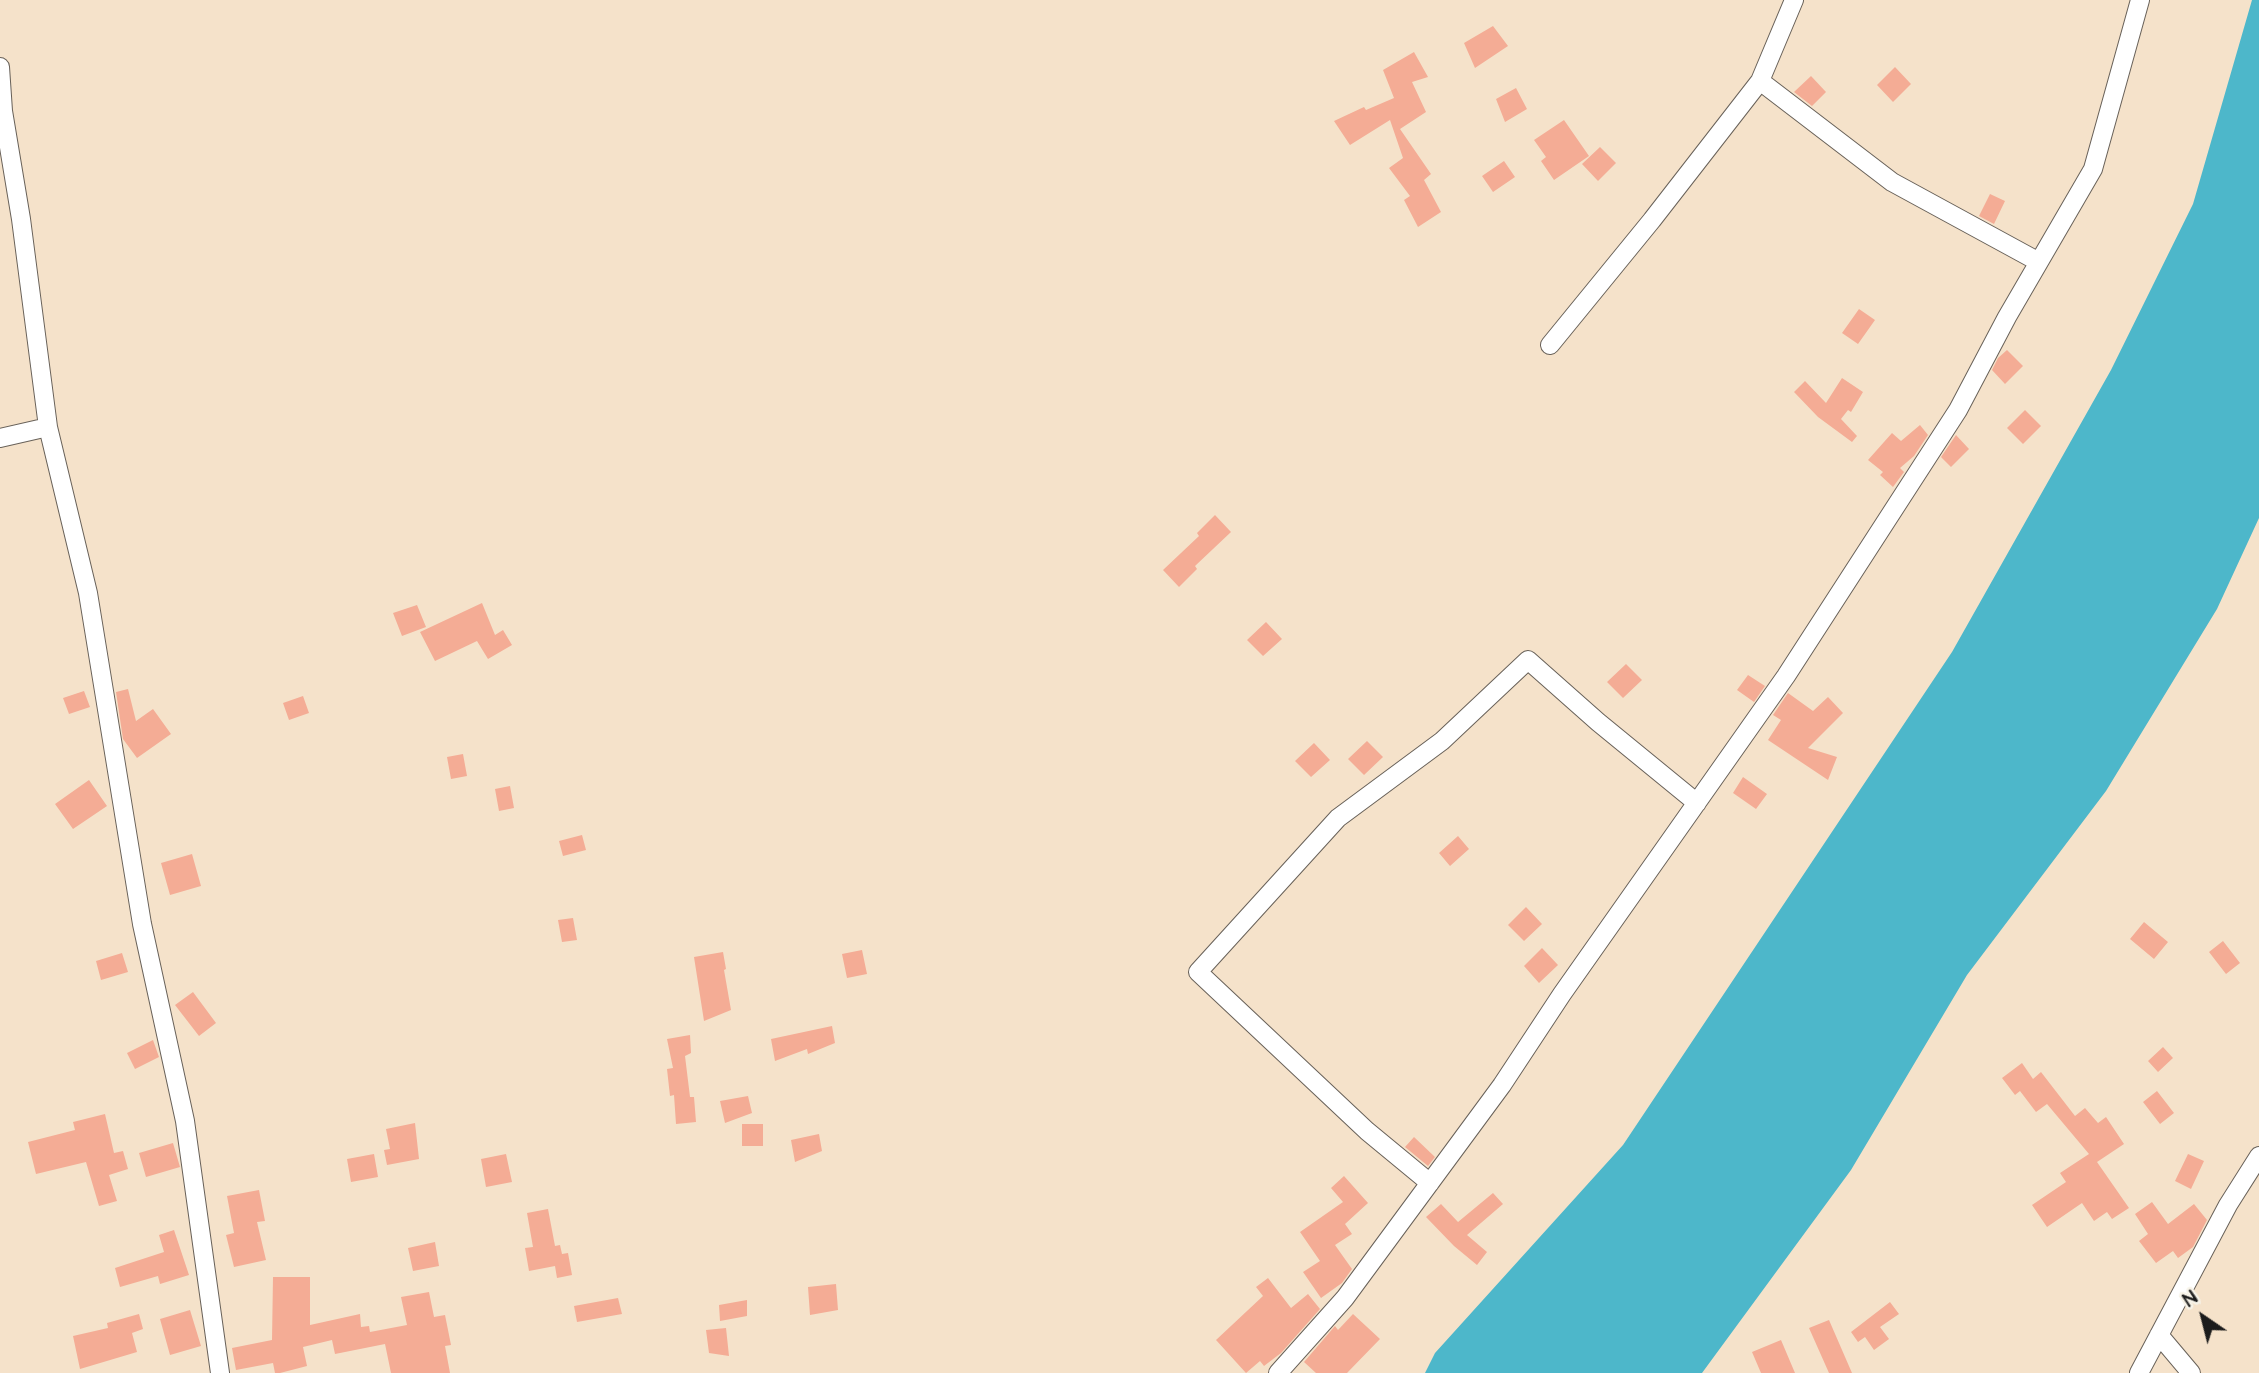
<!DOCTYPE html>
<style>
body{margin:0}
#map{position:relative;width:2259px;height:1373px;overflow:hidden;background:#f5e2ca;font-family:"Architects Daughter",sans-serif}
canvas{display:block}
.north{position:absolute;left:2168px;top:1282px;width:70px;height:70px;-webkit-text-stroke:5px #f7f3e8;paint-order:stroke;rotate:325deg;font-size:19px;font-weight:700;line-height:28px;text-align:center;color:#1c1c1c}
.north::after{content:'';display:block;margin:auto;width:24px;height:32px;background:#1c1c1c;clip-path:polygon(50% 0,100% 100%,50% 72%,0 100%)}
</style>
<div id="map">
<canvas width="2259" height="1373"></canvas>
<div class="north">N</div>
</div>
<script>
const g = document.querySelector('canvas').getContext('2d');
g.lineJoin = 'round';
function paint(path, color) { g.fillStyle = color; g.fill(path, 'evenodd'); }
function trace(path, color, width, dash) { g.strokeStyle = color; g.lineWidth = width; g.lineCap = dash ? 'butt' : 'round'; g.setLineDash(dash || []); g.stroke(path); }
const water = new Path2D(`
 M2252 0H2259V518L2217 609 2106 791 1967 975 1851 1170 1702 1373H1425L1435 1353 1623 1145 1952 652 2111 370 2193 204Z`);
const building = new Path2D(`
 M1493 26 1508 46 1475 68 1464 43Z
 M1414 52 1428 77 1412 82 1426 112 1400 129 1431 174 1424 180 1441 212 1418 227 1404 200 1410 196 1389 168 1403 158 1390 120 1350 145 1334 121 1364 107 1366 110 1394 98 1383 70Z
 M1895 67 1911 84 1893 102 1877 85Z
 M1811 76 1826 92 1812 106 1794 92Z
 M1516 88 1527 109 1505 122 1496 99Z
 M1564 120 1589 156 1554 180 1541 161 1546 157 1534 140Z
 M1600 147 1616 163 1598 181 1582 164Z
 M1504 161 1515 177 1493 192 1482 176Z
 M1990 194 2005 201 1994 224 1979 216Z
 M1859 309 1875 320 1858 344 1842 333Z
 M2007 350 2023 366 2005 384 1992 370 1998 358Z
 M1842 378 1863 392 1851 412 1848 410 1841 419 1857 436 1852 442 1818 417 1794 392 1805 381 1826 403Z
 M2025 410 2041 426 2023 444 2007 428Z
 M1920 425 1928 435 1914 456 1900 468 1904 472 1893 487 1880 475 1883 472 1868 460 1892 433 1901 441Z
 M1956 435 1969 449 1951 467 1941 457Z
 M1215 515 1231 532 1195 566 1197 569 1179 587 1163 570 1199 536 1197 533Z
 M482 603 495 635 503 630 512 645 488 659 477 641 435 661 420 632Z
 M417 605 426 627 402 636 393 613Z
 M1266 622 1282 639 1263 656 1247 640Z
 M1626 664 1642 680 1623 698 1607 682Z
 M1748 675 1765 686 1754 702 1737 690Z
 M128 689 136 721 153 709 171 734 137 758 123 739 116 692Z
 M84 691 90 707 69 714 63 698Z
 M1788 693 1813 711 1828 697 1843 713 1808 748 1837 757 1828 780 1768 740 1781 720 1773 715Z
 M303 696 309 713 289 720 283 703Z
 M1367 741 1383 757 1364 775 1348 759Z
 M1314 743 1330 760 1311 777 1295 761Z
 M463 754 467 776 451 779 447 757Z
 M1743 777 1767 794 1756 809 1733 793Z
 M89 780 107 806 73 829 55 804Z
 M510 786 514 808 499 811 495 789Z
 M582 835 586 850 563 856 559 841Z
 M1458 836 1469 849 1450 866 1439 853Z
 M192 854 201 886 170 895 161 863Z
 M1526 907 1542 924 1524 941 1508 925Z
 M573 918 577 940 562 942 558 920Z
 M2144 922 2168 942 2154 959 2130 939Z
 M2223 941 2240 963 2226 974 2209 952Z
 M1542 948 1558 965 1539 983 1524 966Z
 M862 950 867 974 847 978 842 954Z
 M723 952 726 969 724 970 731 1010 704 1021 694 957Z
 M122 953 128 972 101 980 96 961Z
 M193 992 216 1023 199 1036 175 1005Z
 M832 1026 835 1043 808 1054 807 1049 775 1061 771 1039Z
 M690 1035 691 1053 685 1056 690 1097H694L696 1122 676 1124 674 1095 670 1096 667 1069 673 1068 667 1039Z
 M153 1040 159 1057 135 1069 127 1053Z
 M2163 1047 2173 1058 2158 1072 2148 1061Z
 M2022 1063 2033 1079 2041 1072 2075 1116 2085 1108 2098 1123 2106 1117 2124 1144 2097 1162 2129 1208 2112 1219 2107 1212 2094 1221 2082 1203 2047 1227 2032 1205 2066 1182 2060 1173 2089 1154 2047 1104 2036 1112 2020 1091 2015 1095 2002 1078Z
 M2157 1091 2174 1113 2160 1124 2143 1102Z
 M748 1096 752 1113 725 1123 720 1101Z
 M105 1114 114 1153 123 1151 128 1169 109 1175 117 1201 99 1206 86 1162 36 1174 28 1142 75 1130 73 1122Z
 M415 1123 419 1159 387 1165 384 1150 390 1149 386 1129Z
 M742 1124H763V1146H742Z
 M819 1134 822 1151 795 1162 791 1140Z
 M1414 1137 1435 1157 1428 1166 1405 1147Z
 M173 1143 180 1167 146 1177 139 1153Z
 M374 1154 378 1177 351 1182 347 1159Z
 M506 1154 512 1182 486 1187 481 1159Z
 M2188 1154 2204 1161 2191 1189 2175 1181Z
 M1344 1176 1368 1203 1345 1224 1352 1234 1335 1245 1352 1269 1342 1283 1321 1298 1303 1272 1320 1261 1300 1232 1343 1202 1331 1188Z
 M259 1190 265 1221 257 1222 266 1260 234 1267 226 1235 234 1233 227 1196Z
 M1493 1193 1503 1204 1467 1235 1487 1252 1477 1265 1454 1246 1426 1217 1441 1204 1458 1222Z
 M2152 1202 2168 1224 2194 1204 2207 1220 2193 1247 2178 1258 2173 1251 2156 1263 2139 1241 2148 1234 2135 1214Z
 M548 1209 555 1246 560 1245 562 1254 568 1253 572 1275 557 1278 555 1266 529 1271 525 1248 533 1247 527 1213Z
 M174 1230 189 1275 160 1284 158 1276 120 1287 115 1268 164 1252 159 1235Z
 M435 1242 439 1266 413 1271 408 1248Z
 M273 1277H310V1325L360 1314 361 1327 369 1326 370 1332 407 1325 401 1297 429 1292 434 1317 445 1315 451 1345 445 1346 450 1373H391L385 1344 335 1354 332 1340 303 1347 307 1366 280 1373H275L273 1363 236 1370 232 1348 272 1340Z
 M1268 1278 1291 1308 1308 1294 1320 1309 1281 1353 1264 1366 1260 1361 1246 1373 1216 1340 1263 1296 1256 1287Z
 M836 1284 838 1310 810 1315 808 1287Z
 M618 1298 622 1314 577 1322 574 1306Z
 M747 1300V1316L720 1321 719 1305Z
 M1890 1302 1899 1314 1880 1327 1889 1339 1874 1350 1865 1337 1858 1342 1851 1332Z
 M190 1310 201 1346 170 1355 160 1319Z
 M139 1314 143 1329 132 1333 137 1352 80 1369 73 1336 108 1328 107 1323Z
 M1353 1314 1380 1339 1347 1373H1316L1304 1362 1335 1326 1338 1330Z
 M1829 1320 1852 1373H1829L1809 1328Z
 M726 1328 729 1356 709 1353 706 1330Z
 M1781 1340 1795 1373H1761L1752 1352Z`);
const street = new Path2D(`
 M0 67 3 111 21 219 48 427
 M1760 81 1892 182 2039 262
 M1550 345 1652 220 1760 81 1794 0
 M0 438 48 427 88 593 142 924 185 1121 220 1373
 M1430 1183 1367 1131 1198 972 1338 818 1442 741 1528 660 1598 722 1697 803
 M2159 1335 2191 1373
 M1278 1373 1345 1298 1502 1085 1562 994 1786 676 1958 410 2007 317 2093 169 2140 0
 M2139 1373 2228 1205 2259 1156`);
paint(water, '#4db7ca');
paint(building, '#f4ac95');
trace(street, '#686159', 20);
trace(street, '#fff', 18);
</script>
